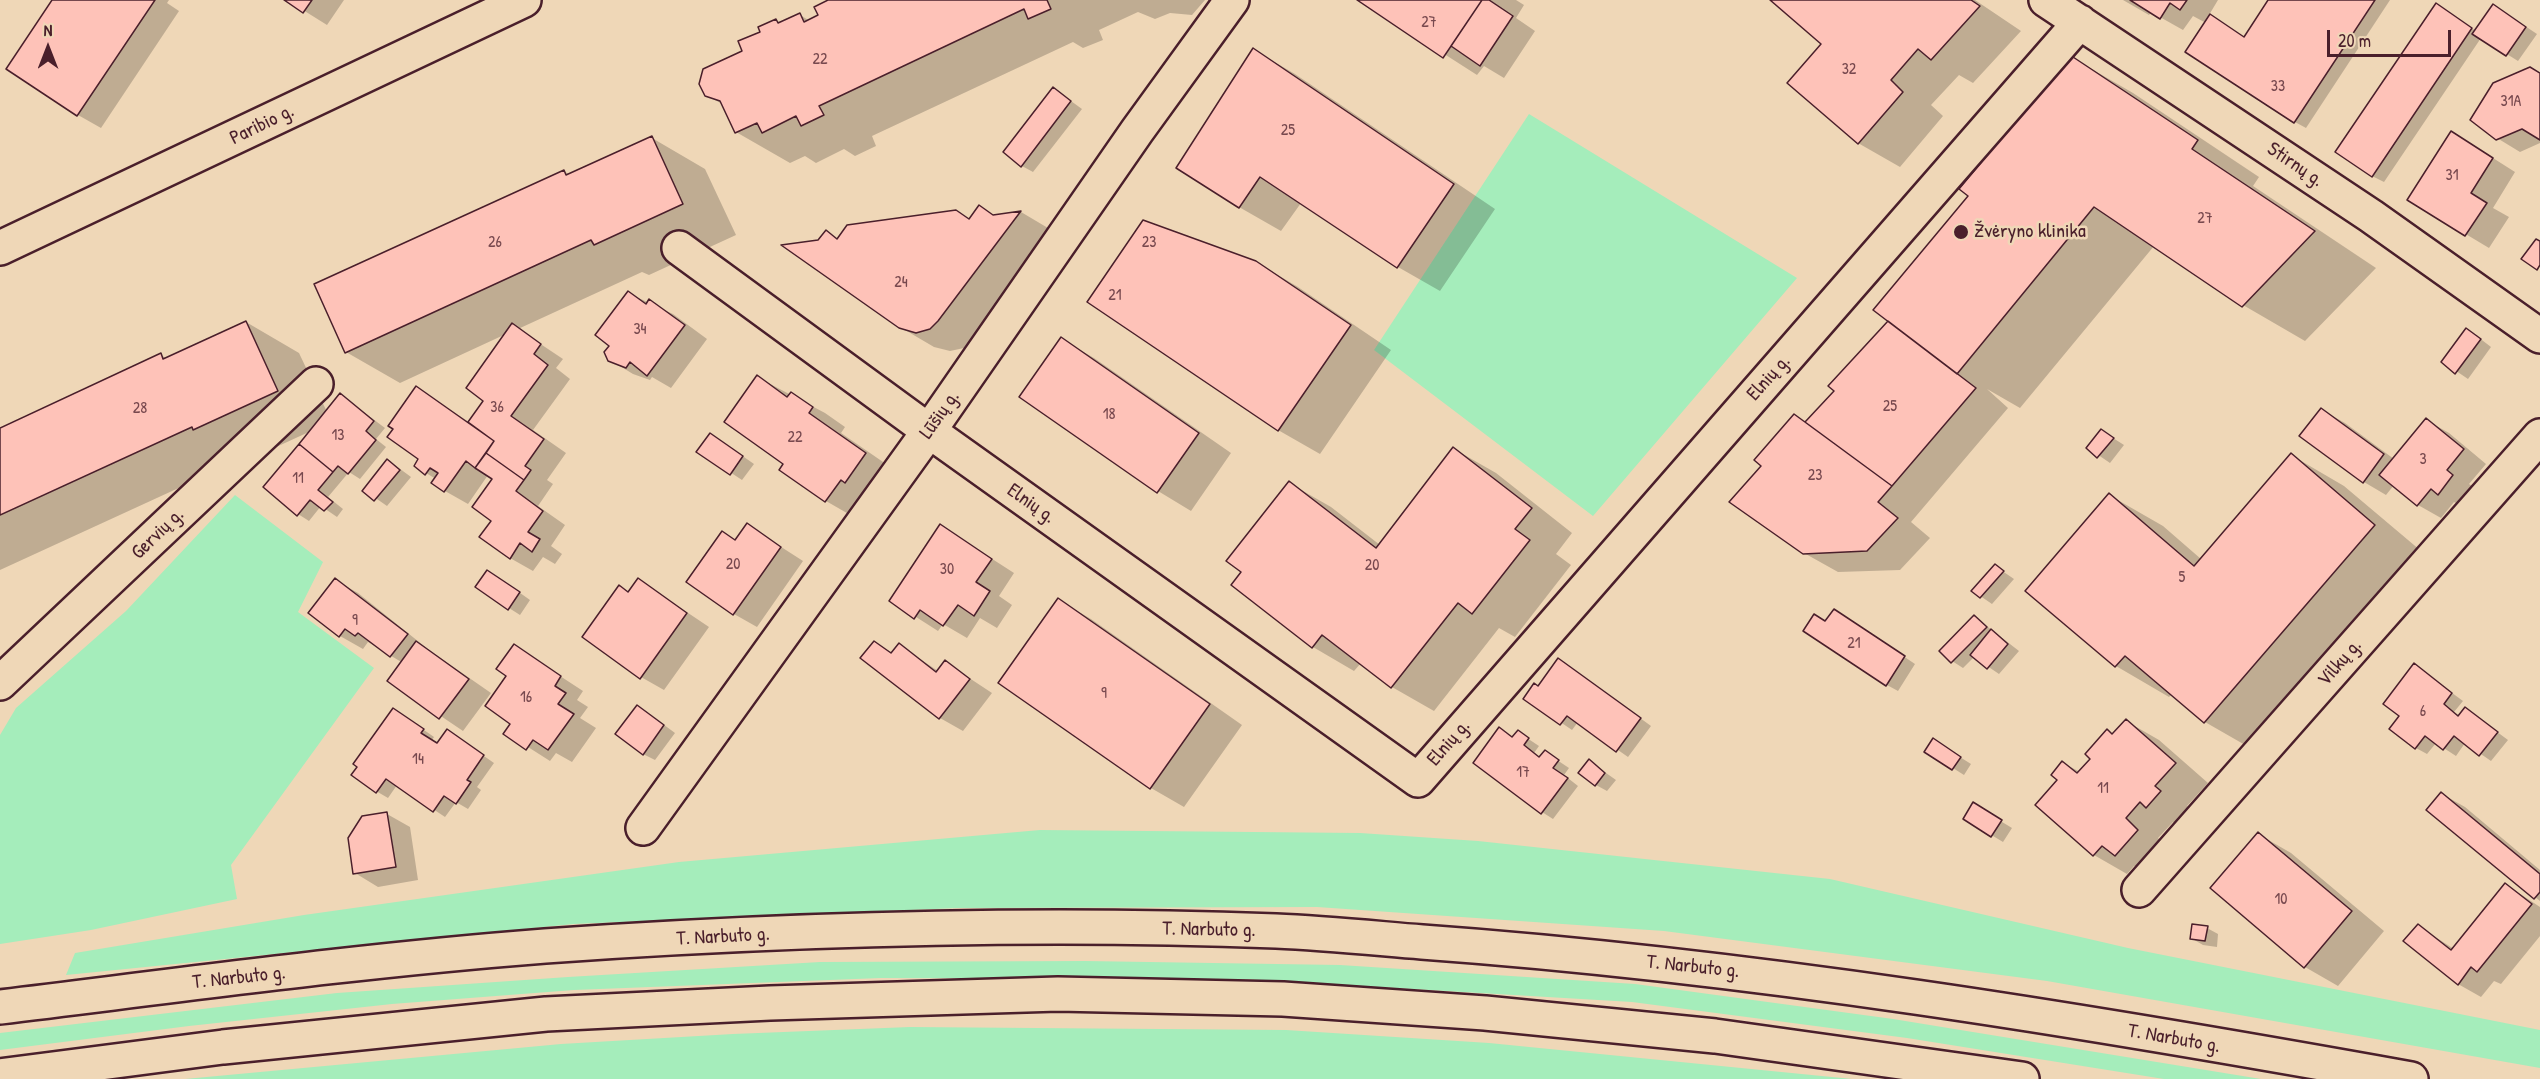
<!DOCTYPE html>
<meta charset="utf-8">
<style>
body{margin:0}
#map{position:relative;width:2540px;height:1079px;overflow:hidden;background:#efd7b7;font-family:"Patrick Hand",sans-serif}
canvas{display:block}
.north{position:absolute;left:18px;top:18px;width:60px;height:60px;-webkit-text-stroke:4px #efd7b7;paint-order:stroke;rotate:0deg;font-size:16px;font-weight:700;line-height:24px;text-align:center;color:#4a1f2b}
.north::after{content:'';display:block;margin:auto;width:21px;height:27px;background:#4a1f2b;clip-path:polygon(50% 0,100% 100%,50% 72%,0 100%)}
.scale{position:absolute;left:2327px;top:30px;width:124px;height:27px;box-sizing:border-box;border:3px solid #4a1f2b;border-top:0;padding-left:8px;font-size:18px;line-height:21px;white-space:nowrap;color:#4a1f2b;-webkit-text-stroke:4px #efd7b7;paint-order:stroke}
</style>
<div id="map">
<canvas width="2540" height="1079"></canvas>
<div class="north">N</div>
<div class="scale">20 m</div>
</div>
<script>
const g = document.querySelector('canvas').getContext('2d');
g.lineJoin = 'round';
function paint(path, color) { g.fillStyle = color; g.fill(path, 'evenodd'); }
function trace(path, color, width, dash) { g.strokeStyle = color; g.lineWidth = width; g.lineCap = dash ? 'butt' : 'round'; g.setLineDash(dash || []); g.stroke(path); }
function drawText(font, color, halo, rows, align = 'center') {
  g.font = font + ' "Patrick Hand",sans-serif'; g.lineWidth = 5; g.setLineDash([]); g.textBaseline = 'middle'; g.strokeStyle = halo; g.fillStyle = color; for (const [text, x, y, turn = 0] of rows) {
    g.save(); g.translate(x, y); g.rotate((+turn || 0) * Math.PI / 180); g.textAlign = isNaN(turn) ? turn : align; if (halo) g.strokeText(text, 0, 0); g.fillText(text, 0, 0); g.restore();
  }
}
const green = new Path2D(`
 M1529 114 1797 278 1593 516 1374 350Z
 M235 495 323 562 298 612 374 668 231 865 237 899 91 930 0 944V735L16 708 126 611Z
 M1040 830 1360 833 1478 841 1830 879 2128 948 2540 1030V1068L2047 981 1664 931 1317 907 958 908 574 924 66 975 75 953 304 915 679 862Z
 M1085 961 1340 965 1635 984 1893 1019 2261 1079H2164L1907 1038 1632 1002 1243 979 881 978 574 990 392 1004 189 1026 0 1050V1033L337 993 568 977 820 962Z
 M910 1027 1286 1030 1489 1043 1852 1079H185L561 1044 733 1034Z`);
const shadow = new Path2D(`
 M53 0H169L167 3 179 11 101 128 78 115Z
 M287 0H344L327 25Z
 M831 0H1205L1192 15 1170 13 1155 19 1138 12 1099 30 1103 40 1083 48 1073 42 872 136 876 146 855 156 844 149 816 163 805 156 790 163 736 132 724 105 706 95 776 20 781 23 800 15 810 21 820 16Z
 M1360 0H1516L1524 5 1516 18 1535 31 1504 78 1484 66 1477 75Z
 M1772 0H1975L2021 31 1973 83 1959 75 1931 105 1943 116 1900 167 1858 143 1823 44Z
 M2123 0H2218L2209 15 2245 38 2270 0H2390L2306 128 2295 122 2206 23 2193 16 2183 30 2151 12 2149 15Z
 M2447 12 2476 31 2504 12 2537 34 2518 61 2481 38 2384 182 2372 176Z
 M1254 50 1295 74 1495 209 1440 291 1398 267 1301 203 1281 231 1239 207Z
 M2071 57 2133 93 2259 177 2253 186 2376 268 2305 341 2243 305 2154 246 2020 408 1987 389 2008 408 1911 522 1930 538 1900 570 1838 572 1804 553 1763 465 1794 416 1807 423 1836 391 1888 323 1970 196Z
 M2540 74V143L2520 152 2497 138Z
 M1064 96 1082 109 1033 172 1022 166Z
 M652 138 705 169 736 235 649 275 642 272 518 329 563 359 556 368 570 379 533 430 566 453 547 480 553 484 538 506 565 525 551 546 562 554 555 564 543 557 533 571 510 558 493 520 494 479 488 475 468 504 445 491 436 479 426 473 420 459 416 388 469 422 485 400 506 334 400 383 346 352 564 171 570 175Z
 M2474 146 2515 172 2493 208 2509 217 2489 248 2409 200Z
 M979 207 995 216 1021 212 1053 231 971 340 964 348 950 351 934 347 900 327 819 241 826 232 838 239 970 220Z
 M1256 262 1298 287 1391 350 1320 454 1278 430Z
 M628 293 673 314 707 339 671 388 652 377 650 380 633 374 610 360 611 345Z
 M246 322 299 353 327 412 341 395 385 428 376 439 386 447 360 479 349 472 328 497 343 509 337 517 321 506 309 521 298 514 311 431 248 460 244 458 0 570V429L161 355 167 359Z
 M2478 337 2491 347 2468 379 2443 362Z
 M1061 339 1094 358 1231 453 1191 511 1158 491Z
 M757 377 825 413 845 427 841 433 899 473 859 520 826 501 781 469 785 464Z
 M2322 410 2345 423 2394 459 2426 420 2449 433 2486 464 2469 484 2476 489 2462 507 2454 502 2441 518 2418 505 2394 485 2386 495 2364 482Z
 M2102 431 2124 445 2110 463 2088 448Z
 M721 441 754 464 742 480 698 451Z
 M1454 449 1496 473 1572 533 1556 554 1571 565 1515 637 1499 628 1434 711 1392 687 1361 663 1354 671 1313 647 1243 572 1289 483 1331 507 1380 545Z
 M2291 455 2344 486 2427 556 2259 753 2205 722 2172 694 2169 697 2116 666 2109 495 2163 526 2201 559Z
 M388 460 411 477 387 506 364 490Z
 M747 525 803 561 757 627 734 614 736 541Z
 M941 526 1014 573 999 596 1012 605 997 628 980 618 967 638 943 624 938 631 891 601Z
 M1995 566 2014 579 1992 604 1973 591Z
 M499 578 530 600 520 615 509 608Z
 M335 580 358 593 429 650 491 693 463 731 389 681 403 663 368 642 363 649 340 636Z
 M639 580 709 627 664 690 641 677Z
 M1058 600 1091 619 1242 725 1184 807 1151 788 1000 682Z
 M1845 617 1915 664 1898 691 1887 685 1826 623Z
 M1975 617 2019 651 1999 674 1974 657 1963 668 1952 661Z
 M874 643 893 653 899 645 938 671 945 662 992 693 963 731 940 718Z
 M514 646 583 691 577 700 588 707 580 718 596 728 572 762 556 753 550 761 506 733 512 723 508 676Z
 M2414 665 2463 701 2454 712 2460 716 2466 709 2508 740 2491 761 2465 743 2456 756 2436 743 2427 754 2416 748 2402 716Z
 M1570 667 1651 726 1628 757 1578 722 1572 730 1525 698Z
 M648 713 675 733 655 760 643 754Z
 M404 716 434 737 432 740 438 744 458 738 494 763 477 787 481 790 468 809 456 802 445 817 397 785 388 798 376 791Z
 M2126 721 2159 740 2208 783 2187 806 2193 811 2180 826 2173 822 2158 838 2170 850 2149 874 2134 866 2127 874 2094 855 2059 779 2063 763 2080 772 2092 759 2107 731 2114 734Z
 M1499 729 1514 738 1518 732 1539 746 1534 753 1540 757 1545 752 1569 768 1564 775 1578 786 1553 819 1542 812Z
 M1944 747 1971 764 1964 775 1926 751Z
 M1589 761 1616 780 1607 791 1596 785Z
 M2442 794 2465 807 2540 870V901L2429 810Z
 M1974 805 2012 828 2003 842 1965 819Z
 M387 814 410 827 418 880 378 887 355 873Z
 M2258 834 2291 853 2384 931 2338 986 2305 967Z
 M2505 884 2540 907V936L2501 984 2494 981 2481 997 2458 984 2418 926 2454 949Z
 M2207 928 2218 934 2217 947 2203 945 2191 938Z`);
const building = new Path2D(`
 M52 0H155L77 116 6 69Z
 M284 0H312L303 13Z
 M828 0H1047L1051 9 1028 19 1024 9 819 106 824 115 801 126 796 116 762 133 757 123 735 133 720 101 705 96 699 84 703 69 742 51 738 41 760 32 758 27 776 19 778 23 800 13 804 22 818 15 814 7Z
 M1357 0H1482L1443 58Z
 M1482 0H1489L1513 16 1480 66 1451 46Z
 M1770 0H1971L1980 6 1931 60 1918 49 1891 80 1903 92 1858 144 1787 83 1821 44Z
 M2130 0H2187L2180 10 2170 3 2160 19Z
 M2268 0H2375L2294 123 2185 52 2210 14 2244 37Z
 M2436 3 2472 28 2372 177 2335 152Z
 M2493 4 2526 27 2506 56 2472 34Z
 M1253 48 1454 184 1397 268 1260 177 1239 208 1176 168Z
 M2070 55 2198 140 2192 149 2315 231 2242 307 2094 207 1957 374 1873 310 1968 196 1959 189Z
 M2530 67 2540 73V140L2522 129 2496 140 2470 120 2493 83Z
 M1053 87 1071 101 1021 167 1003 152Z
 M2451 131 2493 158 2471 193 2487 203 2465 236 2407 200Z
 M652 136 683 204 594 245 591 240 345 353 314 284 564 170 566 175Z
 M979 205 993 215 1021 211 938 321 930 329 916 333 899 328 781 245 818 240 826 230 837 239 847 225 956 210 969 219Z
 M1143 220 1256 261 1351 325 1278 431 1087 302Z
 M2536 239 2540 241V265L2537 270 2521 259Z
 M628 291 646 304 649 299 685 325 647 376 630 362 626 368 608 361 604 352 609 346 595 335Z
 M246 321 278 391 193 430 192 427 0 515V428L161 353 163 359Z
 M1888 321 1976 388 1892 486 1805 422 1834 391 1828 386Z
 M512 323 541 344 534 354 548 365 511 416 544 439 525 466 531 470 524 480 486 453 494 441 468 422 483 401 466 388Z
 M2466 328 2481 339 2455 374 2441 362Z
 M1061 337 1199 433 1157 493 1019 397Z
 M757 375 787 397 791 392 813 407 809 413 866 453 845 483 841 480 825 502 779 470 783 464 724 422Z
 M416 386 494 441 475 468 466 461 444 492 431 483 438 473 430 468 425 475 414 466 418 459 387 437 393 429 388 426Z
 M340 393 374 421 366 431 376 440 348 474 338 466 333 472 299 444Z
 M2321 408 2384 454 2363 483 2299 436Z
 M1794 414 1892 486 1878 502 1898 518 1867 551 1803 554 1729 502 1761 466 1754 460Z
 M2426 418 2464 449 2447 470 2453 475 2438 495 2431 489 2417 506 2379 475Z
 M2101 429 2114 438 2097 458 2086 448Z
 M710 433 743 456 730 475 696 452Z
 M299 444 333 472 318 490 333 502 324 511 310 500 297 516 263 487Z
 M1453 447 1532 508 1515 529 1530 540 1472 614 1458 603 1391 688 1322 635 1312 648 1231 585 1241 572 1226 561 1289 481 1376 548Z
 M486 453 524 480 516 491 543 511 528 532 540 539 532 552 520 543 510 559 479 537 491 521 472 507 492 479 475 468Z
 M2291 453 2375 525 2204 723 2125 656 2115 667 2025 591 2109 493 2194 566Z
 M387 459 400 470 374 501 362 491Z
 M747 523 781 547 733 615 686 582 722 531 735 540Z
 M940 524 992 559 976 582 990 591 974 616 958 605 943 626 920 610 914 619 889 601Z
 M1995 564 2004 571 1980 598 1971 591Z
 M487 570 520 592 508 610 475 587Z
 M335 578 408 634 390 657 358 633 355 636 345 629 339 637 308 613Z
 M638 578 687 613 640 679 582 637 619 585 628 592Z
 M1058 598 1210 704 1150 789 998 683Z
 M1834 609 1905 656 1886 686 1803 631 1814 614 1825 621Z
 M1974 615 1987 627 1951 663 1939 651Z
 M1991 629 2008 644 1987 669 1970 655Z
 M416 641 469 679 439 719 387 681Z
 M874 641 891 653 899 643 936 672 945 660 970 679 939 719 860 658Z
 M514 644 561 676 555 686 566 693 558 704 574 714 548 750 533 740 526 750 503 734 510 724 485 706 506 676 496 669Z
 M1558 658 1641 718 1616 752 1567 716 1560 725 1523 699 1534 683 1538 686Z
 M2414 663 2452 693 2444 704 2458 716 2465 707 2498 732 2479 756 2454 736 2443 750 2425 736 2415 749 2389 729 2399 716 2383 704Z
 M637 705 664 725 643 755 615 734Z
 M393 708 424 729 421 733 437 743 447 729 484 755 467 780 471 782 456 804 444 796 433 812 386 779 376 793 351 775 357 767 353 764Z
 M2126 719 2176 763 2155 786 2161 791 2146 808 2140 802 2126 818 2138 830 2115 856 2102 846 2093 856 2035 805 2057 780 2051 775 2062 761 2077 773 2090 759 2085 754 2107 729 2112 734Z
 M1499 727 1512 737 1518 730 1529 738 1524 745 1539 757 1545 750 1559 760 1553 768 1568 778 1541 814 1473 763Z
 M1933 738 1961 757 1952 770 1924 752Z
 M1589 759 1605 773 1595 786 1578 773Z
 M2441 792 2540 874V892L2534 899 2426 810Z
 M1973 802 2002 820 1991 837 1963 819Z
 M387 812 396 867 353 874 348 838 362 816Z
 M2258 832 2352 911 2304 968 2210 888Z
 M2505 883 2532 904 2477 972 2471 967 2458 985 2403 941 2418 924 2451 950Z
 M2192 924 2208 926 2205 941 2190 939Z`);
const minor = new Path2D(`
 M2046 0 2371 216 2540 336
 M0 248 524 0
 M679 248 929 431 1418 780 2080 22
 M0 683 316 384
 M643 828 929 431 1137 131 1232 0
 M2139 890 2540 436`);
const major = new Path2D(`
 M0 1007C181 985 363 960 545 946 788 929 1033 922 1276 931 1324 933 1373 938 1422 942 1754 966 2083 1020 2411 1079
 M0 1076 223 1047 546 1014 770 1003 1058 994 1283 999 1485 1013 1715 1036 2022 1079`);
const markers = [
 [1961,232,8,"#4a1f2b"]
];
const numberNames = [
 ["27",1429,23],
 ["22",820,60],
 ["32",1849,70],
 ["33",2278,87],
 ["31A",2511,102],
 ["25",1288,131],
 ["31",2452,176],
 ["27",2205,219],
 ["26",495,243],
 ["23",1149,243],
 ["24",901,283],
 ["21",1115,296],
 ["34",640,330],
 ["25",1890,407],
 ["36",497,408],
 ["28",140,409],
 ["18",1109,415],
 ["13",338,436],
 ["22",795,438],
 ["3",2423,460],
 ["23",1815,476],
 ["11",298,479],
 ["20",733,565],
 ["20",1372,566],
 ["30",947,570],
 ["5",2182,578],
 ["9",355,621],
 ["21",1854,644],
 ["9",1104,694],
 ["16",526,698],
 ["6",2423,712],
 ["14",418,760],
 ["17",1523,773],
 ["11",2103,789],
 ["10",2281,900]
];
const streetNames = [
 ["Paribio g.",262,125,-26],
 ["Stirnų g.",2295,165,34],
 ["Elnių g.",1769,378,-48],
 ["Lūšių g.",940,415,-55],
 ["Elnių g.",1031,504,35],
 ["Gervių g.",158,534,-44],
 ["Vilkų g.",2340,663,-49],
 ["Elnių g.",1449,743,-49],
 ["T. Narbuto g.",1209,930,1],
 ["T. Narbuto g.",723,937,-3],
 ["T. Narbuto g.",1693,967,6],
 ["T. Narbuto g.",239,978,-6],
 ["T. Narbuto g.",2174,1039,10]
];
const poiNames = [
 ["Žvėryno klinika",1974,232]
];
paint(green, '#a5edbb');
paint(shadow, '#0003');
paint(building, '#fec2b8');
trace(building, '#4a1f2b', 1.5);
trace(minor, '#4a1f2b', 38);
trace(major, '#4a1f2b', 38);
trace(minor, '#efd7b7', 33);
trace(major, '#efd7b7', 33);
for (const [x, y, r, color] of markers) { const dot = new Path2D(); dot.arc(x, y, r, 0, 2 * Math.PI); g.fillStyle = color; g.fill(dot); trace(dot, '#efd7b7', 2); }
drawText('16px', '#77484e', null, numberNames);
drawText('20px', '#4a1f2b', '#efd7b7', streetNames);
drawText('20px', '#4a1f2b', '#efd7b7', poiNames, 'left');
</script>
